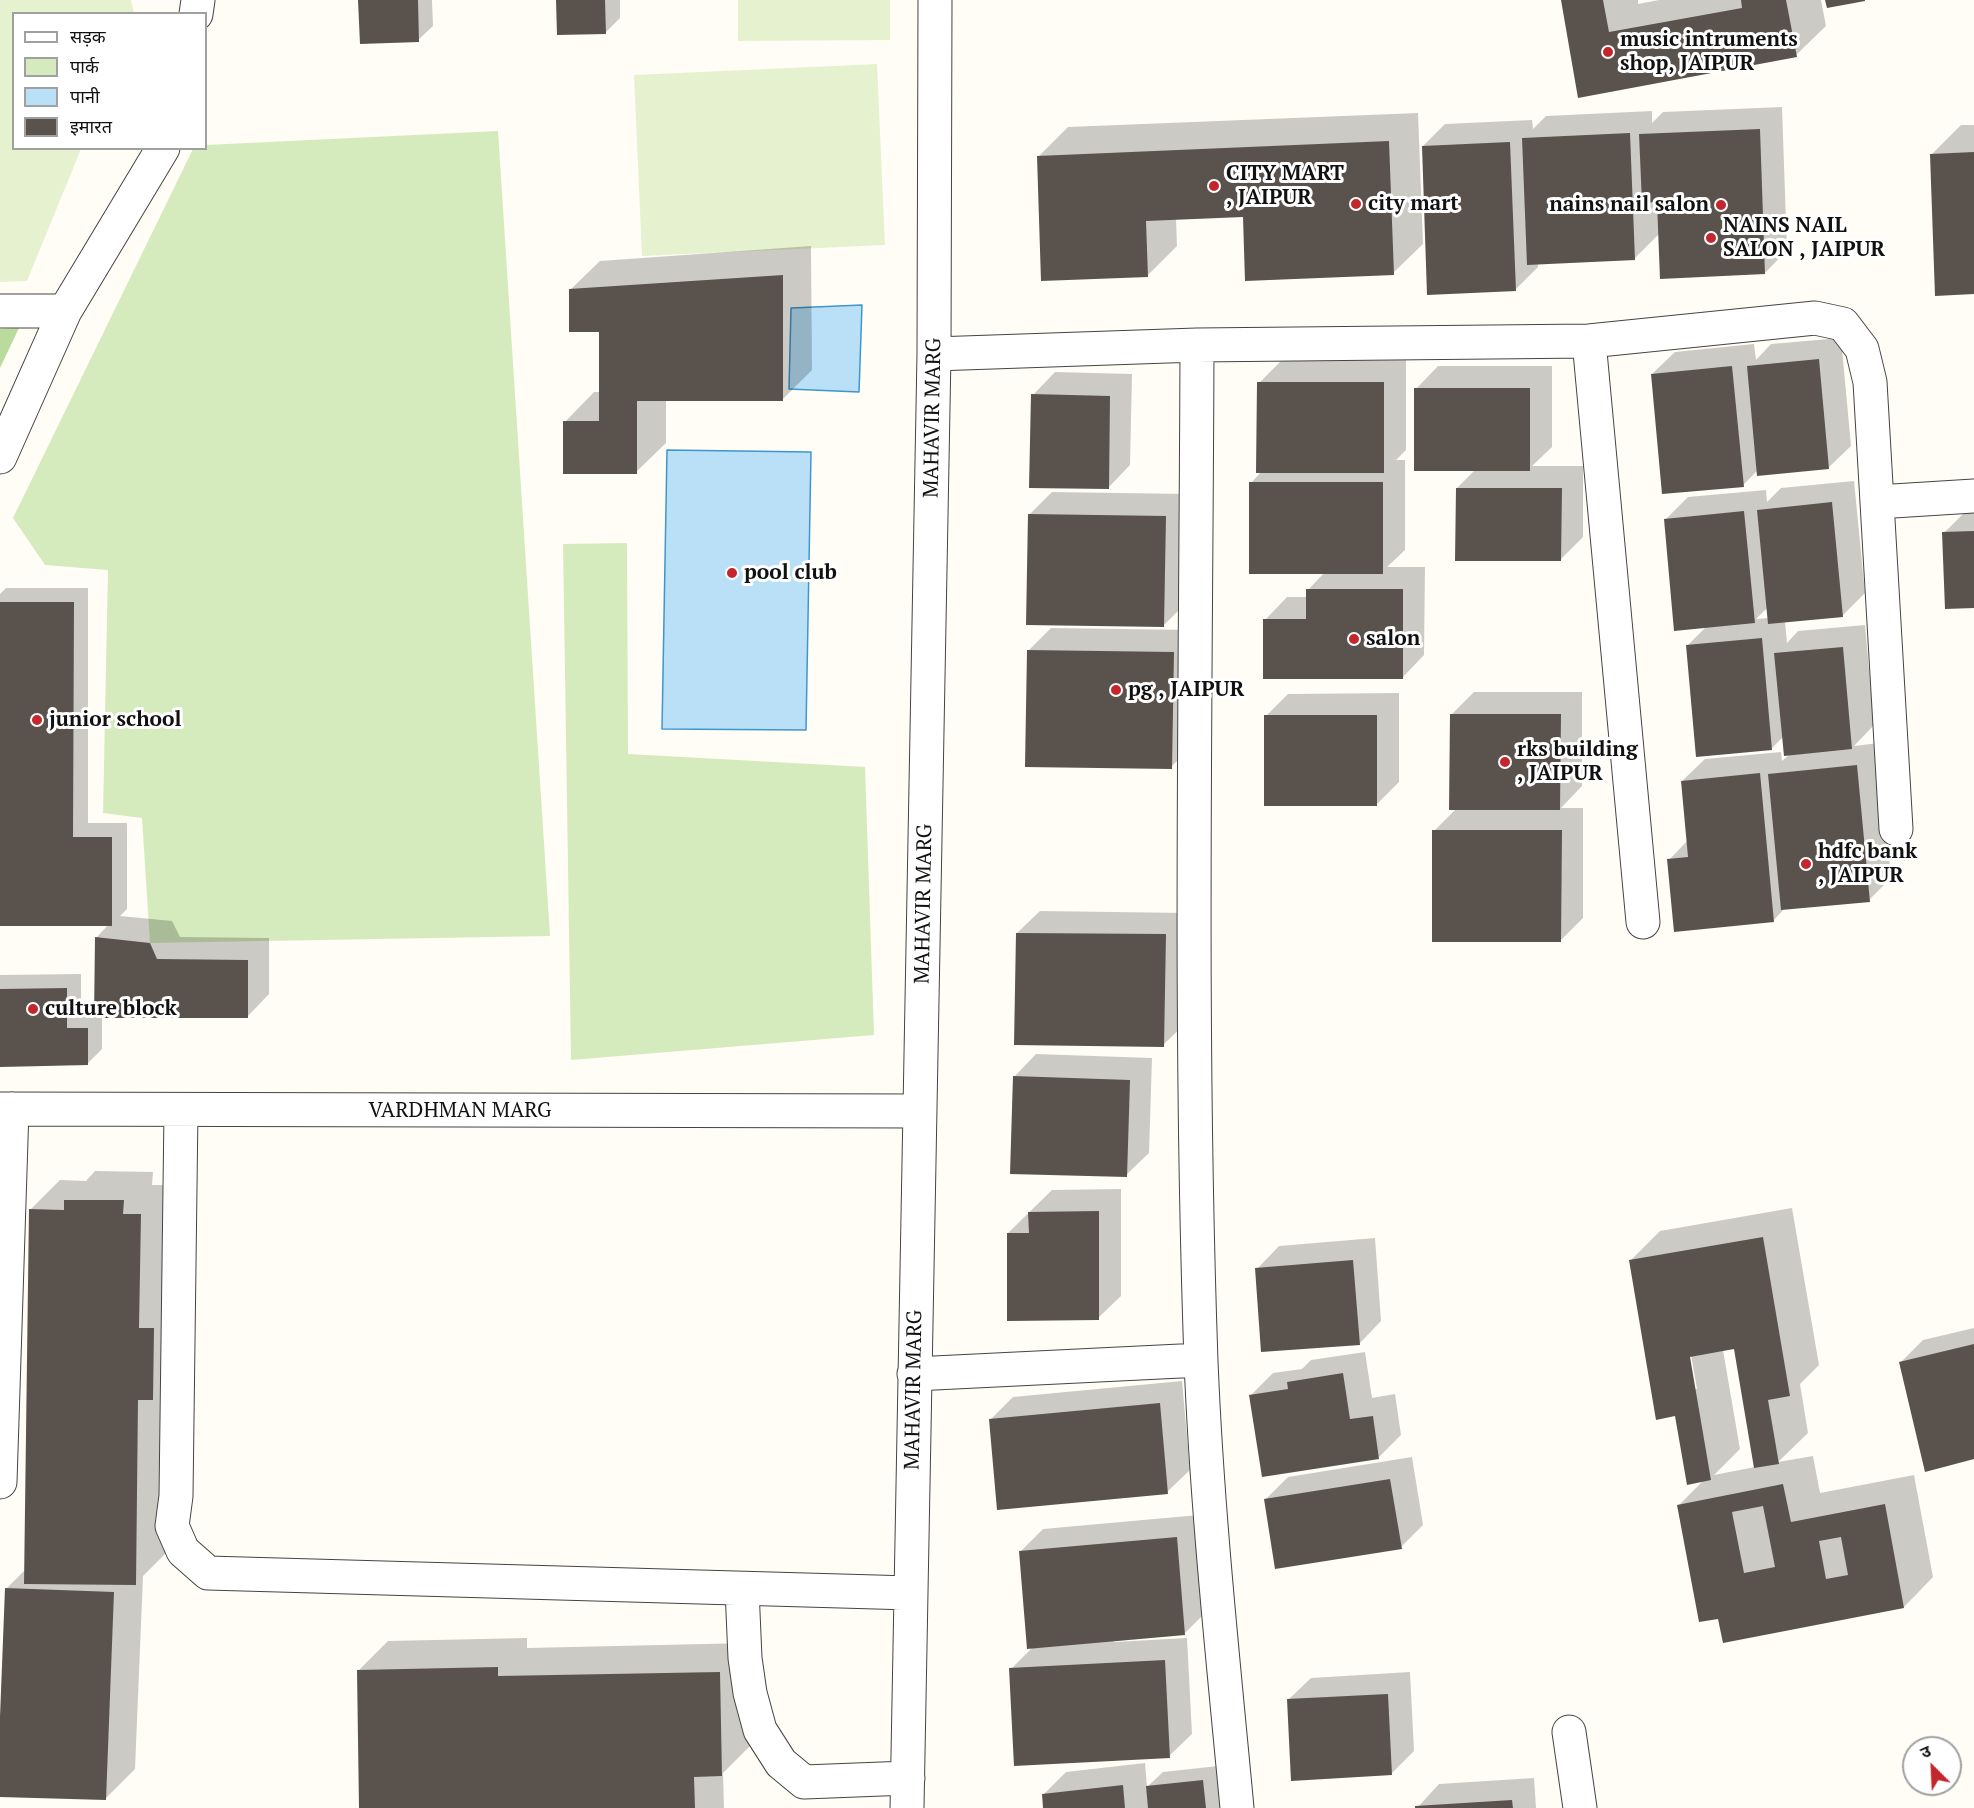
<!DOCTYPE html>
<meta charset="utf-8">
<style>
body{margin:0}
#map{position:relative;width:1974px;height:1808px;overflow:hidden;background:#fffdf5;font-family:"PT Serif","Noto Sans Devanagari",serif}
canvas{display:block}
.legend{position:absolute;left:12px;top:12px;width:195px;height:138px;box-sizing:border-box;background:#fff;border:2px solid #a0a0a0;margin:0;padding:8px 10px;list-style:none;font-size:18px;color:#111}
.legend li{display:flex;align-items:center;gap:12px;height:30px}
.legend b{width:30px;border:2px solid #a0a0a0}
.north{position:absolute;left:1902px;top:1736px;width:60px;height:60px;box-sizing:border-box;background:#fff;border:2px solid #a0a0a0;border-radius:50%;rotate:336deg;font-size:16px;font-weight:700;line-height:24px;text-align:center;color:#111}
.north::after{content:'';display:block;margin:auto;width:21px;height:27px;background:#c4262e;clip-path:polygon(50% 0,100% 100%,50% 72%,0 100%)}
</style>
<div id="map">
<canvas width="1974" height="1808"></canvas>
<ul class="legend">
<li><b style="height:8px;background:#fff"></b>सड़क</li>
<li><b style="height:16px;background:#d5ebbd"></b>पार्क</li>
<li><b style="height:16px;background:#b9e0f7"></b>पानी</li>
<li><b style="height:16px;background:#5a524d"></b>इमारत</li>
</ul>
<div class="north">उ</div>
</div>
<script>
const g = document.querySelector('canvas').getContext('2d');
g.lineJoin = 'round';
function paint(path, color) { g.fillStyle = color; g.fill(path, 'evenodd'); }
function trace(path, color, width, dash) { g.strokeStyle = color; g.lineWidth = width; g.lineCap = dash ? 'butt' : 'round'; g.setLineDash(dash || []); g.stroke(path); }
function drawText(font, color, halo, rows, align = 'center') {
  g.font = font + ' "PT Serif",serif'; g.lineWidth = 6; g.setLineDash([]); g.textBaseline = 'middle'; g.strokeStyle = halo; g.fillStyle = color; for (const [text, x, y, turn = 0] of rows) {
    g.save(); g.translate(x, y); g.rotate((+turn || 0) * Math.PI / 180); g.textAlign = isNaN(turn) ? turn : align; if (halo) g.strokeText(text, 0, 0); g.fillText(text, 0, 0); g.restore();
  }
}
const green = new Path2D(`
 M498 131 550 936 150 943 142 818 103 813 108 570 45 565 13 518 193 149 206 148V145Z
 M627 543 628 754 865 767 874 1035 571 1060 563 544Z`);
const forest = new Path2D(`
 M19 328 0 368V329Z`);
const pitch = new Path2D(`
 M0 0H131L134 13 14 14V148L81 149 27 281 0 282Z
 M738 0H890V40L738 41Z
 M877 64 885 245 642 256 634 75Z`);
const water = new Path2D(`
 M862 305 859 392 789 389 791 308Z
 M667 450 811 452 806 730 662 729Z`);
const shadow = new Path2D(`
 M359 0H432L433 26 418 40Z
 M558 0H620V18L605 33Z
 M1562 0H1638V4L1659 0H1821L1826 26 1796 55 1580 96Z
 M1782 107 1787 250 1765 273 1659 234 1634 259 1538 263V267L1516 289 1423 146 1445 124 1532 120 1533 129 1546 116 1652 111V123L1663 112Z
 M1418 113 1423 244 1393 273 1245 215 1176 218 1177 246 1147 276 1038 157 1068 127Z
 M1961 125H1974V292L1931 155Z
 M811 246 812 370 782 400H666V443L636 472 565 422 594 392H600L601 330 570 290 600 261Z
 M1841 338 1851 446 1828 468 1758 470 1743 485 1652 374 1675 352 1754 344 1756 360 1771 344Z
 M1406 360V450L1396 460H1405V550L1387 567H1425L1424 655 1402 678 1265 620 1287 597H1308V590L1325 572 1251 483 1261 472 1259 383 1281 361Z
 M1438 366H1552V447L1532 466H1583V537L1561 559 1457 488 1476 469 1416 389Z
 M1055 372 1132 374 1130 465 1108 488 1033 395Z
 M1854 481 1865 593 1842 616 1785 621 1787 643 1798 631 1865 625 1874 725 1854 746 1879 743 1891 878 1869 900 1785 908 1773 921 1669 860 1688 840 1682 781 1705 759 1781 752 1782 761 1790 754 1784 736 1772 748 1687 646 1707 626 1665 520 1688 497 1766 490 1767 502 1781 488ZM1768 608 1769 618 1756 619 1765 610Z
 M1052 492 1188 494 1186 603 1164 625 1029 515Z
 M1974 510V606L1944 533 1966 511Z
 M6 588H88V823H127V909L120 916 172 921 180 937 269 938V994L247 1017 102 1016V1049L87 1064 0 1065V975L81 974V1014H96V938L109 924H0V594Z
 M1051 628 1196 630 1193 745 1171 767 1029 650Z
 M1474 692H1582V786L1561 808H1583V918L1560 941 1434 831 1456 809 1451 715Z
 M1399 693V782L1377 804 1266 716 1288 694Z
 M1040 911 1187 913 1186 1023 1163 1045 1017 933Z
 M1036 1054 1152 1058 1149 1153 1126 1175 1014 1077Z
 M95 1171 153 1172 152 1185H169L165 1554 143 1576 135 1769 106 1798 0 1795 6 1589 25 1570 30 1210 60 1180 86 1181Z
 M1121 1189V1296L1098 1318 1008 1233 1052 1190Z
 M1792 1208 1819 1365 1800 1384 1808 1433 1778 1462 1813 1456 1820 1493 1914 1475 1933 1577 1904 1607 1719 1617 1679 1505 1704 1480 1676 1414 1631 1260 1660 1231ZM1736 1348 1755 1467 1714 1475 1740 1449 1723 1350ZM1690 1349 1697 1389H1694L1688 1350Z
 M1375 1238 1381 1321 1359 1344 1257 1269 1279 1246Z
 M1974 1328V1458L1900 1363 1923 1340Z
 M1365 1352 1372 1398 1395 1394 1401 1435 1379 1457 1250 1396 1273 1373 1302 1369 1311 1360Z
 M1182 1381 1190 1470 1167 1492 991 1419 1013 1397Z
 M1412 1457 1423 1525 1401 1547 1265 1500 1288 1477Z
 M1199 1515 1207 1611 1185 1633 1114 1639V1642L1187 1638 1192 1734 1169 1756 1011 1669 1033 1647 1020 1552 1043 1529Z
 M527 1638V1648L749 1643 751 1745 723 1773 724 1808H361L358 1671 388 1641Z
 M1410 1672 1414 1751 1392 1773 1288 1700 1311 1678Z
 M1145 1763 1147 1787 1163 1772 1218 1766 1222 1808H1045L1043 1795 1066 1772Z
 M1534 1778 1536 1808H1417L1439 1784Z`);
const building = new Path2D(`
 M358 0H418L419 42 360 44Z
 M556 0H605L606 34 557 35Z
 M1561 0H1603L1609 32 1742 8 1741 0H1786L1797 57 1578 98Z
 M1825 0H1865V1L1827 8Z
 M1760 129 1765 274 1660 279 1657 202 1642 203 1639 134Z
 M1630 133 1635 260 1527 265 1522 138Z
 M1389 141 1394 275 1245 281 1243 217 1146 221 1148 277 1041 281 1037 156Z
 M1510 142 1516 291 1427 295 1422 146Z
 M1974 152V294L1935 296 1930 154Z
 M783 275V401H637V474H563V421H599V332H569V289Z
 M1819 359 1829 469 1757 476 1747 366Z
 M1732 366 1744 487 1662 494 1651 374Z
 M1257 382H1384V473H1256Z
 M1414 388H1530V471H1414Z
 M1031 394 1110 396 1109 489 1029 488Z
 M1249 482H1383V574H1249Z
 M1456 488H1562L1561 561H1455Z
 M1832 502 1843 617 1768 624 1757 510Z
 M1744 511 1755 623 1674 631 1664 519Z
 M1028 514 1166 516 1164 627 1026 625Z
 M1974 531V608L1945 609 1942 532Z
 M1306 589H1403V679H1263V619H1306Z
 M0 602H74L73 837H112V926H0Z
 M1762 638 1772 750 1696 757 1686 645Z
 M1843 647 1852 749 1784 756 1774 653Z
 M1027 650 1174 652 1172 769 1025 767Z
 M1450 714H1561L1560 810H1449Z
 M1264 715H1377V806H1264Z
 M1857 765 1870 902 1781 910 1768 774Z
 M1760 773 1774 922 1674 932 1667 859 1688 857 1681 781Z
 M1432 830H1562L1561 942H1432Z
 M1016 933 1166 934 1164 1047 1014 1045Z
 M95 937 150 943 157 959 248 960V1018H94Z
 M67 988V1028H88V1065L0 1067V989Z
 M1013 1076 1130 1080 1127 1177 1010 1174Z
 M64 1200H124L123 1214H141L139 1328H154L153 1400H138L136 1585 24 1584 29 1209 64 1210Z
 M1099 1211V1320L1007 1321V1233H1029L1028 1212Z
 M1763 1237 1790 1396 1768 1400 1779 1464 1754 1468 1734 1349 1690 1357 1711 1480 1687 1485 1675 1416 1656 1420 1629 1260Z
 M1353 1260 1360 1345 1261 1352 1255 1268Z
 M1974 1344V1459L1925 1472 1899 1362Z
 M1343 1373 1350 1419 1373 1416 1379 1459 1262 1477 1249 1395 1288 1389 1287 1382Z
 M1160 1403 1168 1494 997 1510 989 1419Z
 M1390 1479 1402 1549 1275 1569 1264 1499Z
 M1783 1484 1791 1522 1885 1504 1904 1608 1723 1643 1718 1619 1699 1622 1677 1505ZM1763 1506 1775 1567 1744 1573 1732 1512ZM1841 1537 1848 1575 1826 1579 1819 1541Z
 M1177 1537 1185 1635 1027 1649 1019 1551Z
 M5 1588 114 1592 106 1800 0 1797V1717Z
 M1165 1660 1170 1758 1014 1766 1009 1668Z
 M498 1667V1676L720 1672 722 1776 694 1777 695 1808H359L357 1670Z
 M1388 1694 1392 1775 1291 1781 1287 1699Z
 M1203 1780 1206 1808H1148L1146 1786Z
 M1123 1785 1125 1808H1043L1042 1794Z
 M1512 1800 1513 1808H1415V1806Z`);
const minor = new Path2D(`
 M196 14 198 0
 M0 311H65
 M1589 341 1643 922
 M1197 345 1589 341 1815 318 1843 324 1862 349 1870 382 1896 829
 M934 354 1197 345C1196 683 1189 1022 1201 1361 1207 1510 1223 1659 1237 1808
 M0 457 65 311 163 148
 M1877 502 1974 496
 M0 1109 920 1111
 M181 1110 176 1496 172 1526 183 1551 208 1573 911 1593
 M914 1374 1201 1360
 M0 1482 12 1109
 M742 1589 745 1658 750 1693 760 1730 781 1763 804 1782 908 1778
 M1569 1732 1580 1808
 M907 1808 934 354 935 0`);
const markers = [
 [1608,52,6,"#c4262e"],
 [1214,186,6,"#c4262e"],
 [1356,204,6,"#c4262e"],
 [1721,205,6,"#c4262e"],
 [1711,238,6,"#c4262e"],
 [732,573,6,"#c4262e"],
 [1354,639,6,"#c4262e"],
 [1116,690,6,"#c4262e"],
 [37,720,6,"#c4262e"],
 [1505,762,6,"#c4262e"],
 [1806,864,6,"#c4262e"],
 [33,1009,6,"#c4262e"]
];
const poiNames = [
 ["music intruments",1620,40],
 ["shop, JAIPUR",1620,64],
 ["CITY MART",1226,174],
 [", JAIPUR",1226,198],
 ["city mart",1368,204],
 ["nains nail salon",1709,205,"right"],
 ["NAINS NAIL",1723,226],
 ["SALON , JAIPUR",1723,250],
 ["pool club",744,573],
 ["salon",1366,639],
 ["pg , JAIPUR",1128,690],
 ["junior school",49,720],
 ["rks building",1517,750],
 [", JAIPUR",1517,774],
 ["hdfc bank",1818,852],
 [", JAIPUR",1818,876],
 ["culture block",45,1009]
];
const streetNames = [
 ["MAHAVIR MARG",933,418,-89],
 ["MAHAVIR MARG",924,904,-89],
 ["VARDHMAN MARG",460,1111],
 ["MAHAVIR MARG",914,1390,-89]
];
paint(green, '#d5ebbd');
paint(forest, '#b9dc9c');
paint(pitch, '#e6f2cf');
paint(water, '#b9e0f7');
trace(water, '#3f96cf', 1.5);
paint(shadow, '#0003');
paint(building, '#5a524d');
trace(minor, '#444', 35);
trace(minor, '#fff', 33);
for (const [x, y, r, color] of markers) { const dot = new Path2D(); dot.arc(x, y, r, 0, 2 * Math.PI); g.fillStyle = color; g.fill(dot); trace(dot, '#fff', 2); }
drawText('bold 21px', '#111', '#fff', poiNames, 'left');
drawText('21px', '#111', '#fff', streetNames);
</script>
